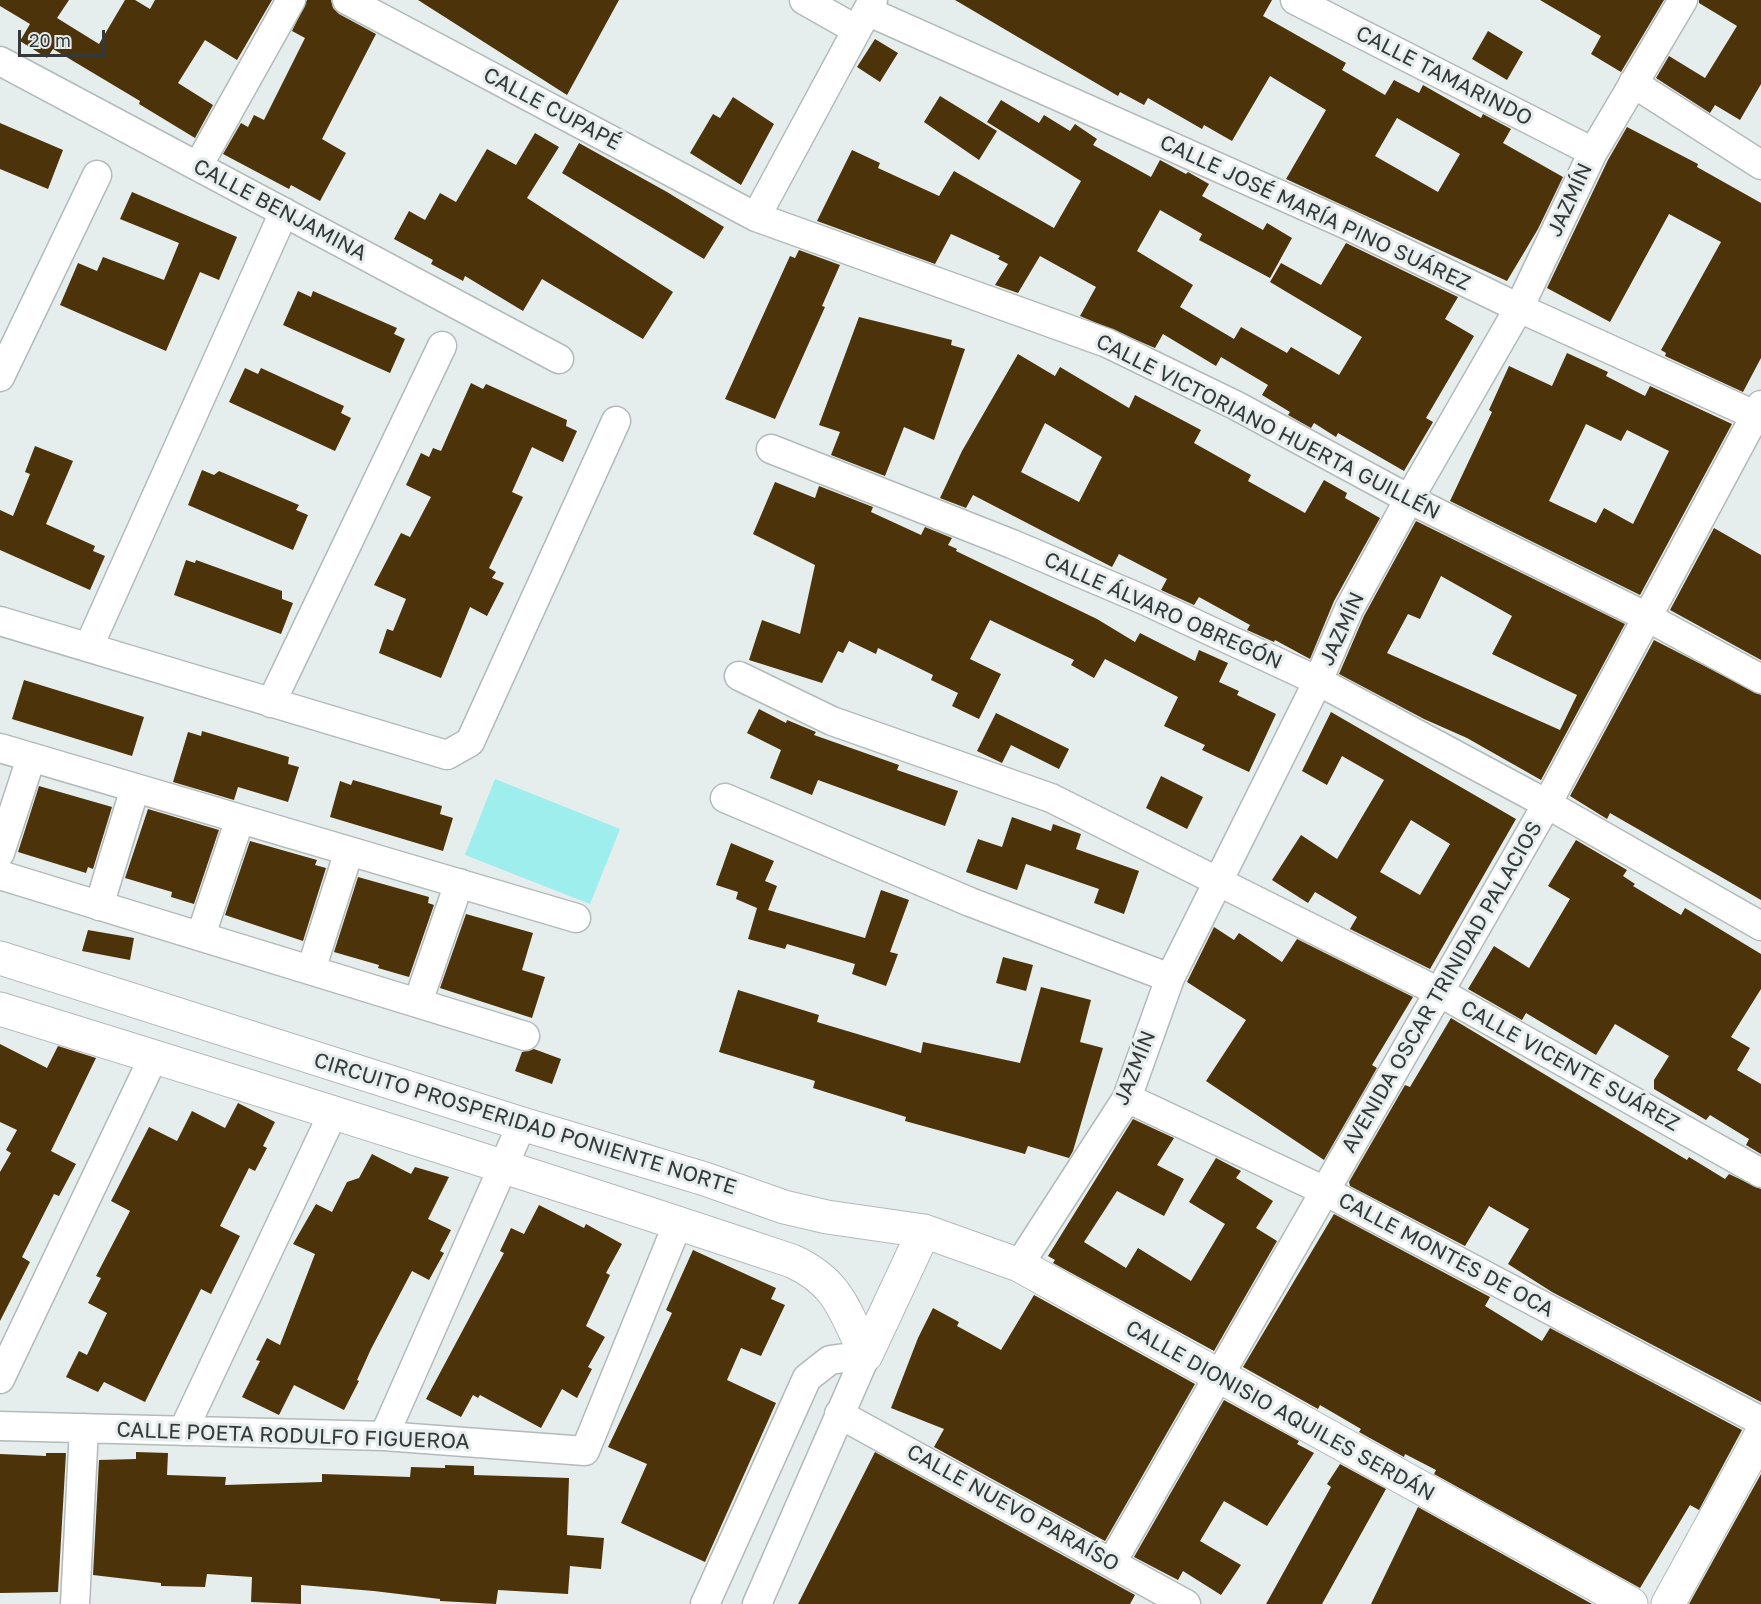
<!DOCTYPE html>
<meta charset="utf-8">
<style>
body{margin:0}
#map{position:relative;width:1761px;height:1604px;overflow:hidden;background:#e6eded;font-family:"Golos Text",sans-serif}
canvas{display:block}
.scale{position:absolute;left:18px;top:30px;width:87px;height:27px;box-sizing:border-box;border:3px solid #353838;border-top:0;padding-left:8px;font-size:18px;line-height:21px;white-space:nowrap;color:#353838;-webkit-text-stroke:4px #e6eded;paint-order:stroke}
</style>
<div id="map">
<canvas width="1761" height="1604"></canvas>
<div class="scale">20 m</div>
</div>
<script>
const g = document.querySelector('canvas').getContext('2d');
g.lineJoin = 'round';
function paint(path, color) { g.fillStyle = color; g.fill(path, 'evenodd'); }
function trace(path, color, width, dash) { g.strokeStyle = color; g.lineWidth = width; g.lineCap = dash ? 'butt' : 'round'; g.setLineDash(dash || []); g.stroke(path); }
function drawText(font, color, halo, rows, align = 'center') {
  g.font = font + ' "Golos Text",sans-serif'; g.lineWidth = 6; g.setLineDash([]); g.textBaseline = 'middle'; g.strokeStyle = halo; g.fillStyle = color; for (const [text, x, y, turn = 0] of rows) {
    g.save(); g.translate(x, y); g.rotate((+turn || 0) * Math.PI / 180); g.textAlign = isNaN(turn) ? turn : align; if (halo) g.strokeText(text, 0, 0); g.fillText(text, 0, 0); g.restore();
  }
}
const green = new Path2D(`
 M495 779 620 829 590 904 465 855Z`);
const building = new Path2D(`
 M0 0H69L57 18 99 44 125 0H135L150 9 155 0H272L237 60 205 40 178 83 213 105 195 138 139 104 140 101 53 49 47 58 20 41 30 24 0 6Z
 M307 0H331L333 8 339 14 376 34 322 139 346 153 320 201 291 185 289 189 223 154 241 123 248 127 254 115 264 120 305 38 292 31Z
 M418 0H619L567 95Z
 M955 0H1272L1263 16 1346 63 1342 70 1385 95 1394 80 1419 93 1423 85 1481 118 1483 114 1511 129 1503 143 1563 177 1538 229 1507 281 1286 179 1326 110 1270 76 1232 141 1204 125 1202 129 1148 98 1144 105 1120 92 1118 96ZM1397 118 1460 154 1438 192 1375 156Z
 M1540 0H1664L1621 72 1591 54 1601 36Z
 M1699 0H1761V84L1740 120 1715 105 1710 113 1656 78 1669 56 1705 78 1737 26 1699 3Z
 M1488 31 1523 52 1507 80 1472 59Z
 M875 39 898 53 880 82 857 67Z
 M940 96 997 131 979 160 924 122Z
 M733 97 774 124 741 185 690 153 713 114 720 118Z
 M1001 100 1039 123 1044 115 1070 131 1075 124 1097 139 1093 145 1151 177 1160 160 1186 174 1188 172 1209 184 1202 196 1263 230 1267 223 1292 238 1270 278 1199 240 1202 234 1160 210 1137 251 1193 285 1180 307 1234 339 1241 327 1287 353 1291 347 1339 375 1362 337 1270 282 1281 263 1321 285 1346 243 1458 297 1445 319 1474 336 1426 418 1433 422 1404 471 1338 433 1336 437 1314 423 1311 428 1288 415 1290 412 1262 395 1268 385 1221 357 1216 366 1163 334 1155 348 1080 316 1096 287 1040 256 1018 293 995 285 1008 264 998 259 1000 256 951 234 935 264 817 221 852 150 880 163 878 168 939 196 954 171 1054 228 1081 181 987 122Z
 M0 123 63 150 48 189 0 169Z
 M1627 127 1698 164 1697 167 1761 203V358L1743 392 1665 356 1666 353 1661 350 1721 242 1669 214 1610 322 1547 288 1608 160Z
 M535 133 559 147 527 198 673 292 643 339 542 279 523 311 465 276 463 281 431 264 433 260 394 239 409 211 425 220 440 193 456 202 487 149 516 165Z
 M579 143 667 192 724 227 704 259 562 173Z
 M132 192 237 237 219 280 200 272 166 351 60 305 78 263 97 271 103 257 164 280 179 243 120 219Z
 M799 250 840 265 822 306 825 307 775 419 725 399 790 256 795 258Z
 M298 291 311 297 313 291 397 328 394 334 405 339 390 373 283 325Z
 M859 317 952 340 951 345 965 349 934 440 904 427 885 476 831 455 840 432 819 425Z
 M1567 353 1608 372 1606 376 1645 396 1650 386 1732 424 1640 595 1450 501 1492 412 1489 410 1509 366 1552 386ZM1586 424 1621 441 1627 430 1669 451 1633 524 1604 508 1596 523 1549 501Z
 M1018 354 1055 376 1060 367 1129 408 1135 395 1201 430 1194 443 1251 475 1248 481 1305 513 1324 480 1347 493 1345 498 1380 518 1334 601 1310 659 1275 640 1274 642 1247 630 1250 625 1199 597 1194 605 1161 590 1167 579 1119 554 1112 567 973 495 966 508 940 498 962 451ZM1045 423 1102 457 1079 502 1021 472Z
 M245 368 258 374 261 368 344 406 341 413 351 418 335 451 229 402Z
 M471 383 483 389 486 384 567 420 566 426 577 431 563 462 532 447 512 492 523 497 489 568 496 572 492 578 504 583 487 616 470 607 441 678 379 653 387 629 393 631 406 599 374 585 401 533 410 537 431 497 406 485 421 453 429 457 433 448 441 451Z
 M35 446 73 461 46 524 95 546 93 551 105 556 90 590 0 550V510L13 516 30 474 25 472Z
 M202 470 214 475 219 471 299 505 296 510 308 515 293 550 188 505Z
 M775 482 815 498 819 486 873 507 871 512 921 535 925 527 952 538 948 545 957 549 956 551 1097 619 1135 642 1140 633 1195 661 1199 650 1228 663 1219 682 1239 691 1237 695 1276 714 1249 772 1202 750 1205 745 1164 726 1178 697 1105 659 1094 678 1071 665 1074 660 990 620 970 659 1001 674 979 719 952 706 958 693 931 680 933 675 878 648 876 654 849 641 843 653 838 651 822 683 749 660 762 620 800 634 815 565 753 534Z
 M1416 521 1625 624 1541 780 1467 738 1424 719 1339 674 1364 616ZM1441 576 1512 616 1492 654 1577 695 1560 730 1387 653 1408 614 1420 619Z
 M1714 528 1761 555V660L1670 610Z
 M186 560 195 563 196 560 282 591V599L293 603 281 634 174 595Z
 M1654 640 1761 695V900L1610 813 1607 819 1570 796Z
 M24 680 144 717 132 756 12 719Z
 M759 709 786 723 787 720 816 732 814 735 899 765 897 770 958 791 945 826 818 780 812 795 770 778 781 750 747 733Z
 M1331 712 1516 819 1430 969 1350 929 1357 917 1315 892 1308 903 1272 880 1301 835 1337 859 1384 780 1342 756 1327 785 1302 771ZM1411 820 1450 844 1420 895 1380 872Z
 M996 713 1069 749 1059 769 1011 745 1002 763 977 751Z
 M202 731 289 757 288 764 299 767 288 802 238 787 234 800 173 782 188 732 201 736Z
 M1161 776 1203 797 1187 829 1146 808Z
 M353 780 442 806 440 814 453 818 443 851 330 817 340 781 351 785Z
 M39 786 112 807 93 869 88 867 86 873 18 852Z
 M148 809 219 830 194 904 171 897 172 892 125 878Z
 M1012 817 1051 831 1053 824 1081 834 1076 849 1139 871 1124 914 1094 903 1099 889 1026 864 1017 890 966 872 978 839 1002 847Z
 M1576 840 1627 870 1623 876 1635 884 1633 886 1681 915 1685 908 1761 954V989L1731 1037 1750 1048 1737 1070 1761 1084V1154L1746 1145 1749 1139 1710 1115 1706 1120 1654 1089V1080L1669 1056 1615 1024 1596 1055 1526 1013 1522 1020 1468 989 1494 946 1529 968 1570 899 1548 886Z
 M250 841 317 860 315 865 326 868 303 941 225 915Z
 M731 843 774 861 765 881 777 886 768 910 865 938 881 890 909 900 890 952 898 954 886 986 852 974 855 964 787 944 785 949 748 939 757 908 736 899 738 892 716 885Z
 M358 877 429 897 428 903 434 905 409 977 378 968 379 965 334 952Z
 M466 914 533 933 522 970 545 977 532 1018 440 988Z
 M1214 927 1234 940 1239 933 1282 962 1297 939 1413 997 1372 1065 1377 1068 1324 1160 1206 1081 1246 1020 1187 982Z
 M88 930 134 938 130 960 82 951Z
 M1003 957 1033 965 1026 991 996 983Z
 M1041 987 1091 1000 1080 1042 1103 1048 1073 1151 1069 1158 1028 1146 1025 1154 905 1121 906 1117 813 1088 815 1081 719 1052 738 990 819 1015 817 1022 921 1053 923 1042 1020 1063Z
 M1451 1018 1687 1160 1689 1157 1725 1179 1729 1174 1761 1189V1402L1552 1292 1508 1264 1529 1229 1489 1206 1465 1246 1350 1186 1349 1182 1405 1085 1410 1087Z
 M0 1044 47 1068 58 1046 96 1058 51 1151 76 1164 59 1196 54 1194 22 1257 30 1262 0 1321V1172L11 1153 6 1150 17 1130 0 1122Z
 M534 1049 561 1059 552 1084 515 1071 522 1052Z
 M238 1103 275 1122 263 1146 267 1148 255 1171 249 1168 220 1226 240 1236 211 1294 201 1289 145 1402 104 1382 98 1392 66 1377 79 1351 87 1355 107 1313 88 1303 101 1278 96 1276 130 1211 111 1201 149 1127 177 1141 192 1111 225 1128Z
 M1133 1119 1174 1138 1157 1165 1184 1179 1164 1216 1117 1191 1084 1242 1126 1268 1138 1248 1191 1281 1225 1224 1189 1202 1216 1158 1241 1171 1236 1178 1273 1201 1256 1228 1277 1241 1214 1351 1053 1263 1055 1260 1048 1256Z
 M372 1154 411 1174 415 1167 449 1177 428 1219 451 1230 440 1251 444 1253 429 1280 412 1271 371 1349 357 1380 359 1381 344 1410 294 1385 279 1415 242 1397 260 1361 256 1360 267 1338 280 1345 315 1254 293 1244 316 1204 332 1212 347 1182 359 1178Z
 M539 1205 584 1228 586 1224 622 1244 606 1273 610 1275 586 1326 605 1337 588 1367 592 1369 577 1398 562 1389 541 1428 480 1395 478 1398 473 1395 461 1417 426 1399 504 1253 500 1251 511 1228 524 1234Z
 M1334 1214 1490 1297 1485 1306 1542 1341 1550 1328 1742 1430 1699 1510 1690 1505 1640 1588 1434 1474 1436 1470 1405 1454 1404 1457 1359 1432 1361 1429 1320 1405 1318 1409 1243 1367Z
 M693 1250 776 1288 771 1299 785 1305 761 1356 741 1348 727 1380 776 1403 705 1562 621 1523 647 1464 608 1447 672 1313 666 1310Z
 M1034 1295 1195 1384 1105 1541 934 1447 944 1429 891 1408 918 1338 933 1308 959 1322 957 1326 1001 1350Z
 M1224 1400 1299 1441 1297 1444 1314 1453 1267 1526 1224 1501 1200 1541 1241 1565 1221 1595 1183 1571 1178 1580 1134 1557Z
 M136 1452 168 1453 167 1475 226 1477 225 1485 322 1482V1474L410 1477 411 1467 445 1468V1465L474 1466V1475L569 1478 567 1535 604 1538 601 1569 570 1566 568 1594 498 1590 496 1604 440 1601V1599L374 1591 301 1585V1604L251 1602 252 1577 207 1574 205 1587 161 1586V1583L93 1575 99 1460 136 1459Z
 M875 1452 1135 1595 1130 1604H798Z
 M46 1453H66L58 1592 0 1593V1454L46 1456Z
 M1340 1464 1386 1489 1322 1604H1266L1331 1487 1327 1484Z
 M1761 1474V1604H1689Z
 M1418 1507 1592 1604H1371Z`);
const street = new Path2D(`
 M347 0 756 217 1107 343 1235 405 1409 499 1647 617 1761 679
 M804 0 857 30
 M1295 0 1593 152
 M867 11 1343 223 1519 308 1761 418
 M0 61 559 359
 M1633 83 1761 165
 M198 166 291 0
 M756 217 873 0
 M0 377 97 175
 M771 449 1012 544 1144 600 1318 681 1547 804 1761 926
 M0 621 447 755 470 742 616 421
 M89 646 284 212
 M739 676 832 721 1051 798 1439 992 1761 1173
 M271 703 442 346
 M0 748 576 918
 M725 798 970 902 1170 978
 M0 853 31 758
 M0 875 525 1036
 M99 906 135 788
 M201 935 240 819
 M311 970 349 851
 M418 1002 459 883
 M1127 1098 1325 1191 1761 1421
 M1019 1265 1127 1098 1170 978 1318 681 1349 609 1409 499 1519 308 1593 152 1683 0
 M0 1379 154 1056
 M839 1414 1186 1604
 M0 1426 384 1436 585 1451 678 1223
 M183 1431 334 1111
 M384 1436 522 1124
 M1112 1562 1547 804 1761 405
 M75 1604 84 1428
 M705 1604 807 1378 830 1360 866 1355
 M757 1604 866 1355`);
const secondary = new Path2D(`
 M0 958 522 1124 705 1179 784 1207 827 1217 924 1231 1019 1265 1631 1604
 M0 1009C265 1091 529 1173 792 1261 839 1282 845 1312 866 1355
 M866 1355 924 1231
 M1668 1604 1761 1435`);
const streetNames = [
 ["CALLE TAMARINDO",1444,76,27],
 ["CALLE CUPAPÉ",552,109,28],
 ["JAZMÍN",1570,200,-65],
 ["CALLE BENJAMINA",280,210,28],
 ["CALLE JOSÉ MARÍA PINO SUÁREZ",1315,213,25],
 ["CALLE VICTORIANO HUERTA GUILLÉN",1268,427,27],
 ["CALLE ÁLVARO OBREGÓN",1163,611,24],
 ["JAZMÍN",1342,629,-65],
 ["AVENIDA OSCAR TRINIDAD PALACIOS",1442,987,-60],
 ["CALLE VICENTE SUÁREZ",1570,1066,29],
 ["JAZMÍN",1135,1068,-68],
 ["CIRCUITO PROSPERIDAD PONIENTE NORTE",525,1124,17],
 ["CALLE MONTES DE OCA",1446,1255,28],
 ["CALLE DIONISIO AQUILES SERDÁN",1280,1411,29],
 ["CALLE POETA RODULFO FIGUEROA",293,1436,2],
 ["CALLE NUEVO PARAÍSO",1013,1508,29]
];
paint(green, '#9eeeee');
paint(building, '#4d3309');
trace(street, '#b3baba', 31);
trace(secondary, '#b3baba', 35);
trace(street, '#fff', 28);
trace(secondary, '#fff', 33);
drawText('21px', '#353838', '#e6eded', streetNames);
</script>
